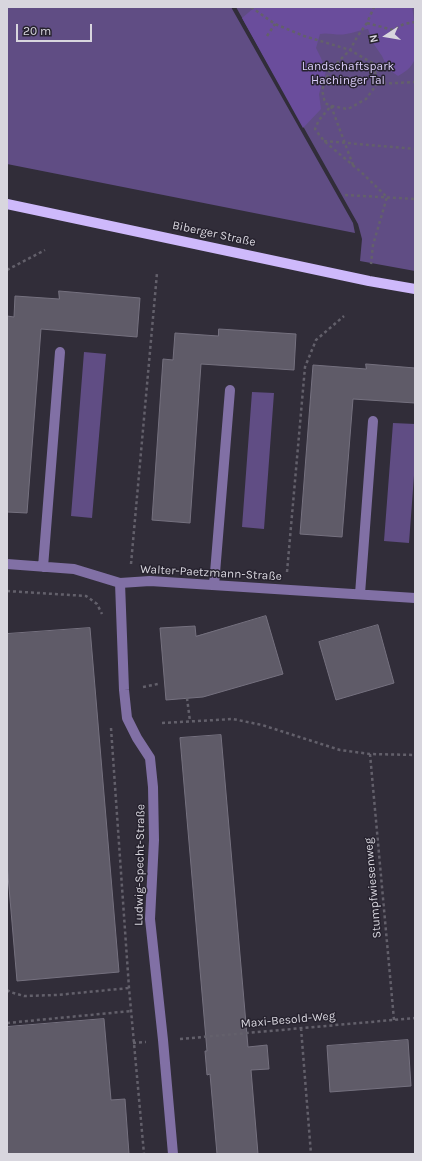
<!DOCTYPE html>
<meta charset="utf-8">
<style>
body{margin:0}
#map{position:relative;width:422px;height:1161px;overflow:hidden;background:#312d39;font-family:Karla,sans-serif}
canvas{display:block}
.frame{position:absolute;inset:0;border:8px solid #d8d6de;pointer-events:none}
.north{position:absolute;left:366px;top:16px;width:40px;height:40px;-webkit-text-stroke:3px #27232f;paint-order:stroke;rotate:258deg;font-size:11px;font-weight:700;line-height:16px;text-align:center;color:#d8d6de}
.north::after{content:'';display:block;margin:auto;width:14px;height:18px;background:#d8d6de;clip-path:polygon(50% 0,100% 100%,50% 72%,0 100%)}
.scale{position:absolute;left:16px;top:24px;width:76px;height:18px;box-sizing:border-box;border:2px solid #d8d6de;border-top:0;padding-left:5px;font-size:12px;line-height:14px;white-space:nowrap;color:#d8d6de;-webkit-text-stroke:3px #27232f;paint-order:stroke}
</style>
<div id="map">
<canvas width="422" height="1161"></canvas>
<div class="frame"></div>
<div class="north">N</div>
<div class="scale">20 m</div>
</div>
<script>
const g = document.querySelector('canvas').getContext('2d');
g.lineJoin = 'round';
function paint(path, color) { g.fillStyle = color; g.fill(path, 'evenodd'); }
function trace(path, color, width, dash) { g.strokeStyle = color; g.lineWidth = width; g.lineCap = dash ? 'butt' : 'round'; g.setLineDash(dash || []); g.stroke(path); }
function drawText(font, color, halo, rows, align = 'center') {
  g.font = font + ' Karla,sans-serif'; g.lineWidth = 3; g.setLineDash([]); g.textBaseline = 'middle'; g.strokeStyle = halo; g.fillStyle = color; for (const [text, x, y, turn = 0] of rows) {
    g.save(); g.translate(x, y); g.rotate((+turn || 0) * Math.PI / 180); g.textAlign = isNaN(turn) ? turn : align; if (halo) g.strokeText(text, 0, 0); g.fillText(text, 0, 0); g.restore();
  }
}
const green = new Path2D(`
 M7 7H231L353 223 355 233 7 164Z
 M236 7H415V271L360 261 362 239 358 224Z
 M84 352 106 354 92 518 71 516Z
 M252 392 274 393 264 529 242 527Z
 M393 423 415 424V462L409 543 384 541Z`);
const forest = new Path2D(`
 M255 7H412C414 17 418 53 414 61 410 69 405 72 398 76L388 69 382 56 373 43 368 29C360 30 353 33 346 34 337 36 328 32 320 34L316 48 321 58 326 71 319 94 321 109 303 128 242 18Z`);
const building = new Path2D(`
 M59 291 140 298 137 337 41 329 27 513 7 512V316L14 317 15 296 59 299Z
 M219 329 296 334 294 370 201 364 190 523 152 520 163 359 173 360 175 333 218 336Z
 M366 364 415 368V403L353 399 342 537 300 534 313 365 366 369Z
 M266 616 283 674 203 697 166 700 160 628 195 626 196 636Z
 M378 625 394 683 336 700 319 642Z
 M90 628 119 972 17 981 7 864V634Z
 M221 735 248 1047 267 1045 269 1069 251 1070 258 1154H217L210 1074 207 1075 205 1051H207L180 738Z
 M104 1019 111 1100 125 1099 129 1154H7V1027Z
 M408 1040 411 1086 330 1092 327 1046Z`);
const path = new Path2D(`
 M251 7 275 24 304 36 350 50 374 64 377 84 366 99 348 109 331 106 319 120 315 129 324 141 361 172 387 197 373 245 371 264
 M367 23 393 30 404 24 415 22
 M267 36 275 24
 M377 84 415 82
 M324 141 415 149
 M353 165 331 106 325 103 322 90 330 70 350 50 357 37 367 23 374 7
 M345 195 415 199
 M7 270 45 250
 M131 564 157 273
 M287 572 305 367 316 340 344 316
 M7 591 86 596 97 604 102 614
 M143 687 158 684
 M187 698 190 721
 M162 723 233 719 262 725 340 750 370 754 415 755
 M111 728 129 988 144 1154
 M370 754 394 1020
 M7 990 10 992 24 996 57 995 129 988
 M7 1023 131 1011
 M301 1028 311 1154
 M180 1039 415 1018
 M133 1043 146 1042`);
const minor = new Path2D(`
 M7 564 74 569 120 583 150 581 415 598
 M43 567 60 352
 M120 583 124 690 127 718 137 738 150 758 153 787 154 840 150 919 163 1040 173 1154
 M214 585 230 390
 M360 594 373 421`);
const major = new Path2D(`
 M7 204 369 281 415 289`);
const parkNames = [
 ["Landschaftspark",348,67],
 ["Hachinger Tal",348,81]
];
const streetNames = [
 ["Biberger Straße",214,234,12],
 ["Walter-Paetzmann-Straße",211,573,3],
 ["Ludwig-Specht-Straße",140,865,-89],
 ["Stumpfwiesenweg",373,888,-95],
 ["Maxi-Besold-Weg",288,1020,-5]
];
paint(green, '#604d84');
paint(forest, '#6a4d9c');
paint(building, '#5f5b68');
trace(building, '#75717f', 1);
trace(path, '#63606b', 2.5, [3, 3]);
trace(minor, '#8170a5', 10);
trace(major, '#ceb9fb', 10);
drawText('12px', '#dccefb', '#27232f', parkNames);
drawText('12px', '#d8d6de', '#27232f', streetNames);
</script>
